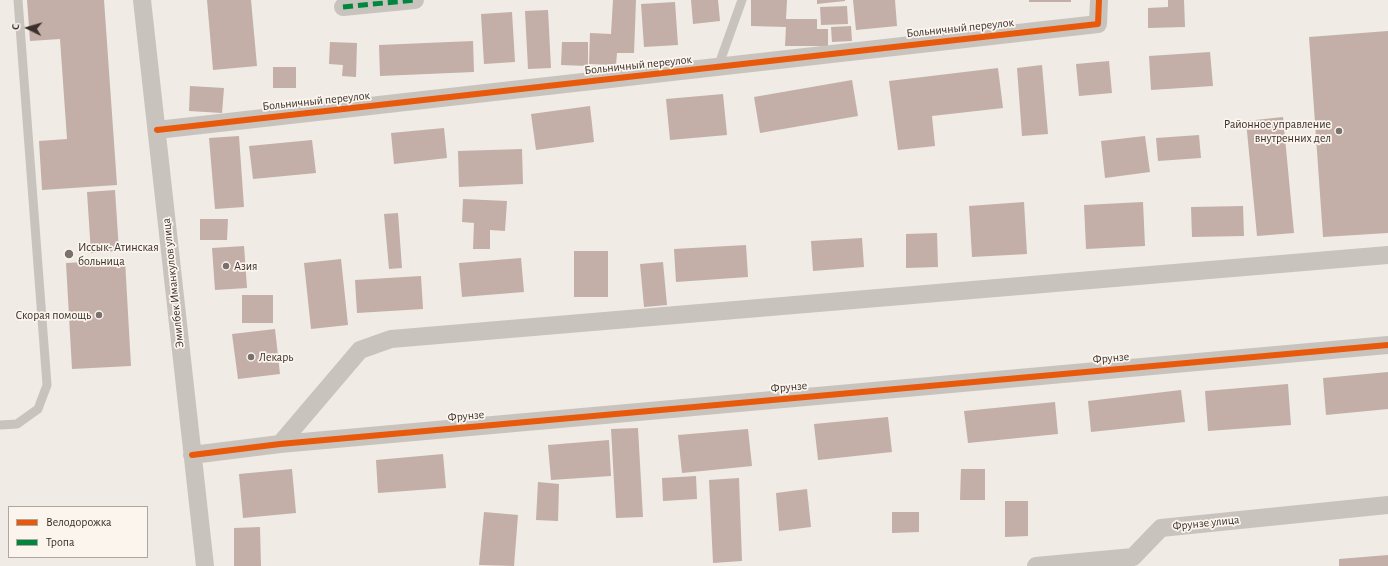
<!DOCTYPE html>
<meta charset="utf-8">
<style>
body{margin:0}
#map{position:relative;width:1388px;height:566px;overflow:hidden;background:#f0ebe5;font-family:"Alegreya Sans",sans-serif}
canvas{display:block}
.legend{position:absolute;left:8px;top:506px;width:140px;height:52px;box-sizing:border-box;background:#fbf5ee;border:1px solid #aea6a0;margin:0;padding:5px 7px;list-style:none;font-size:12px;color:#3b302b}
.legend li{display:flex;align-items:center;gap:8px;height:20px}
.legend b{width:20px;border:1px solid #aea6a0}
.north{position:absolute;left:8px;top:8px;width:40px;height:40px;-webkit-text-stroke:3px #fbf5ee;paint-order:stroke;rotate:275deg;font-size:11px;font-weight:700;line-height:16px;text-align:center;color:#3b302b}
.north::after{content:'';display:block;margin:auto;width:14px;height:18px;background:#3b302b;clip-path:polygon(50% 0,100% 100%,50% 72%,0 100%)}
</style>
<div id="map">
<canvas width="1388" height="566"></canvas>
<ul class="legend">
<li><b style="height:5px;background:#e8590c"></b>Велодорожка</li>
<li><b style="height:5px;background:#00873e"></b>Тропа</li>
</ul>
<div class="north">С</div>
</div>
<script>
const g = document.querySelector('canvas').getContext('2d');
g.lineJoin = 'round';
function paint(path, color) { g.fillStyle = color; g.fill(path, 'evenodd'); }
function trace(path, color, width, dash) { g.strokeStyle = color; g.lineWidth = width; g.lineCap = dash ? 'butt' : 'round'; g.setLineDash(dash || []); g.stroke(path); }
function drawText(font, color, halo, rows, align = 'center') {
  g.font = font + ' "Alegreya Sans",sans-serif'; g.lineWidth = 3.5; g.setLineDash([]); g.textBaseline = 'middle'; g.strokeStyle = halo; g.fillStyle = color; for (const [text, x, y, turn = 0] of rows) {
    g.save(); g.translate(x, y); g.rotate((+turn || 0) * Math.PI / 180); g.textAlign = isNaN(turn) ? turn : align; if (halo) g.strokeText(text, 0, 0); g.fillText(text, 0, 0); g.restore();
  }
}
const building = new Path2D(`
 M27 0H104L117 185 42 190 39 141 67 139 60 39 30 41Z
 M207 0H251L257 66 213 70Z
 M613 0H636L634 53H617L616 65 589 64 590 33 611 34Z
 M691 0H718L720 21 693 24Z
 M751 0H787L786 19H817V29H828V46H785L786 27 751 26Z
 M817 0H845V1L817 4Z
 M853 0H895L897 26 856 30Z
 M1029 0H1071V2H1029Z
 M1168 0H1184L1185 27 1148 28V8L1168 7Z
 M675 2 678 45 644 47 641 4Z
 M847 6 848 24 821 25 820 7Z
 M548 10 551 68 528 69 525 11Z
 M512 12 515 62 484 64 481 14Z
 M851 26 852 41 832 42 831 27Z
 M1388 31V233L1323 237 1309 37Z
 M473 41 474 72 380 76 379 45Z
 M330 42 357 43 356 77 342 76 343 65 329 64Z
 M562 42H588V66L561 65Z
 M1210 52 1213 86 1151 90 1149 56Z
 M1109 61 1112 93 1079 96 1076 64Z
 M1042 65 1048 134 1022 136 1017 68Z
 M273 67H296V88H273Z
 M998 68 1003 108 932 116 935 146 898 150 889 81Z
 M852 80 858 116 760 133 754 97Z
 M190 86 224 88 222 113 189 111Z
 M723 94 727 135 670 140 666 99Z
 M590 106 594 142 536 150 531 114Z
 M1283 117 1294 233 1257 236 1246 121Z
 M444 128 447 158 394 164 391 133Z
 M1199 135 1201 158 1158 161 1156 138Z
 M239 136 244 207 215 209 209 138Z
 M1145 136 1150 172 1105 178 1101 141Z
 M312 140 316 173 253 179 249 146Z
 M522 149 523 184 459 187 458 151Z
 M115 190 119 251 91 253 87 192Z
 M463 199 507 201 505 231 490 230V249H473L474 223 462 222Z
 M1024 202 1027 254 972 257 969 206Z
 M1143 202 1145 246 1086 249 1084 205Z
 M1243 206 1244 236 1192 237 1191 207Z
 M398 213 402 268 389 269 384 214Z
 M200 219H228L227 240H200Z
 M937 233 938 267 906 268V234Z
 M862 238 864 267 813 271 811 241Z
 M746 245 748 277 676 282 674 249Z
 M244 246 247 288 215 290 212 248Z
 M574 251H608V297H574Z
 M521 258 524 292 462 297 459 263Z
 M341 259 348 325 311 329 304 263Z
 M125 260 131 366 72 369 66 263Z
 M663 262 667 305 644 307 640 264Z
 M421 276 423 309 357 313 355 280Z
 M242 295H273V323H242Z
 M275 329 280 374 238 379 232 334Z
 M1388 372V409L1326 415 1323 378Z
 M1288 384 1291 425 1208 431 1205 391Z
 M1181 390 1185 422 1091 432 1088 401Z
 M1055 402 1058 434 968 443 964 411Z
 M888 417 892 452 818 460 814 424Z
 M638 428 643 517 616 518 611 429Z
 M748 429 752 466 682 473 678 435Z
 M609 440 611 476 551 480 548 445Z
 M443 454 446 488 378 493 376 460Z
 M292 469 296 513 243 518 239 474Z
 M961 469H985V500H960Z
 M696 476 697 499 663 501 662 478Z
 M739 478 742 561 713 563 709 480Z
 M538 482 559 484 558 521 536 520Z
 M807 489 811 527 779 531 776 493Z
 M1005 501H1028V536L1005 537Z
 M484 512 518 515 514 566 479 565Z
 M892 512H919V532L892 533Z
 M260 527 261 566H234V528Z
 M1388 555V566H1339V559Z`);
const service = new Path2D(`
 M718 67 742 0
 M0 425 17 424 38 409 47 385 18 0`);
const minor = new Path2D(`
 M142 0 205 566
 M343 7 415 0
 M157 130 1098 24 1099 0
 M280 444 360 350 391 339 1388 255
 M192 455 280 444 1388 345
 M1036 566 1133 557 1161 528 1388 505`);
const quiet = new Path2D(`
 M343 7 415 0`);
const cycleway = new Path2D(`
 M157 130 1098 24 1099 0
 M192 455 280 444 1388 345`);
const markers = [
 [1339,131,4,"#7a716c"],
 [69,254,5,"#7a716c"],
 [226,266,4,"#7a716c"],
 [99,315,4,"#7a716c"],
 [251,357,4,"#7a716c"]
];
const streetNames = [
 ["Больничный переулок",960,28,-6],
 ["Больничный переулок",638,65,-6],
 ["Больничный переулок",316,101,-6],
 ["Эмилбек Иманкулов улица",173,283,-96],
 ["Фрунзе",1111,358,-5],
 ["Фрунзе",789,387,-5],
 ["Фрунзе",466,416,-5],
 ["Фрунзе улица",1206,523,-6]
];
const poiNames = [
 ["Районное управление",1331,124,"right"],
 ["внутренних дел",1331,138,"right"],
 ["Иссык- Атинская",78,247],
 ["больница",78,261],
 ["Азия",234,266],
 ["Скорая помощь",91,315,"right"],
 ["Лекарь",259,357]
];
paint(building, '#c3afa7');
trace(service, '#c9c3be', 9);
trace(minor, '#c9c3be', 18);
trace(quiet, '#00873e', 5, [10, 5]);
trace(cycleway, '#e8590c', 6);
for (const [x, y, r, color] of markers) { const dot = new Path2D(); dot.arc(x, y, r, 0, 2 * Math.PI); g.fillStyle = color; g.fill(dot); trace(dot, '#fbf5ee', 1.5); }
drawText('12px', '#3b302b', '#fbf5ee', streetNames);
drawText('12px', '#3b302b', '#fbf5ee', poiNames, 'left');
</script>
